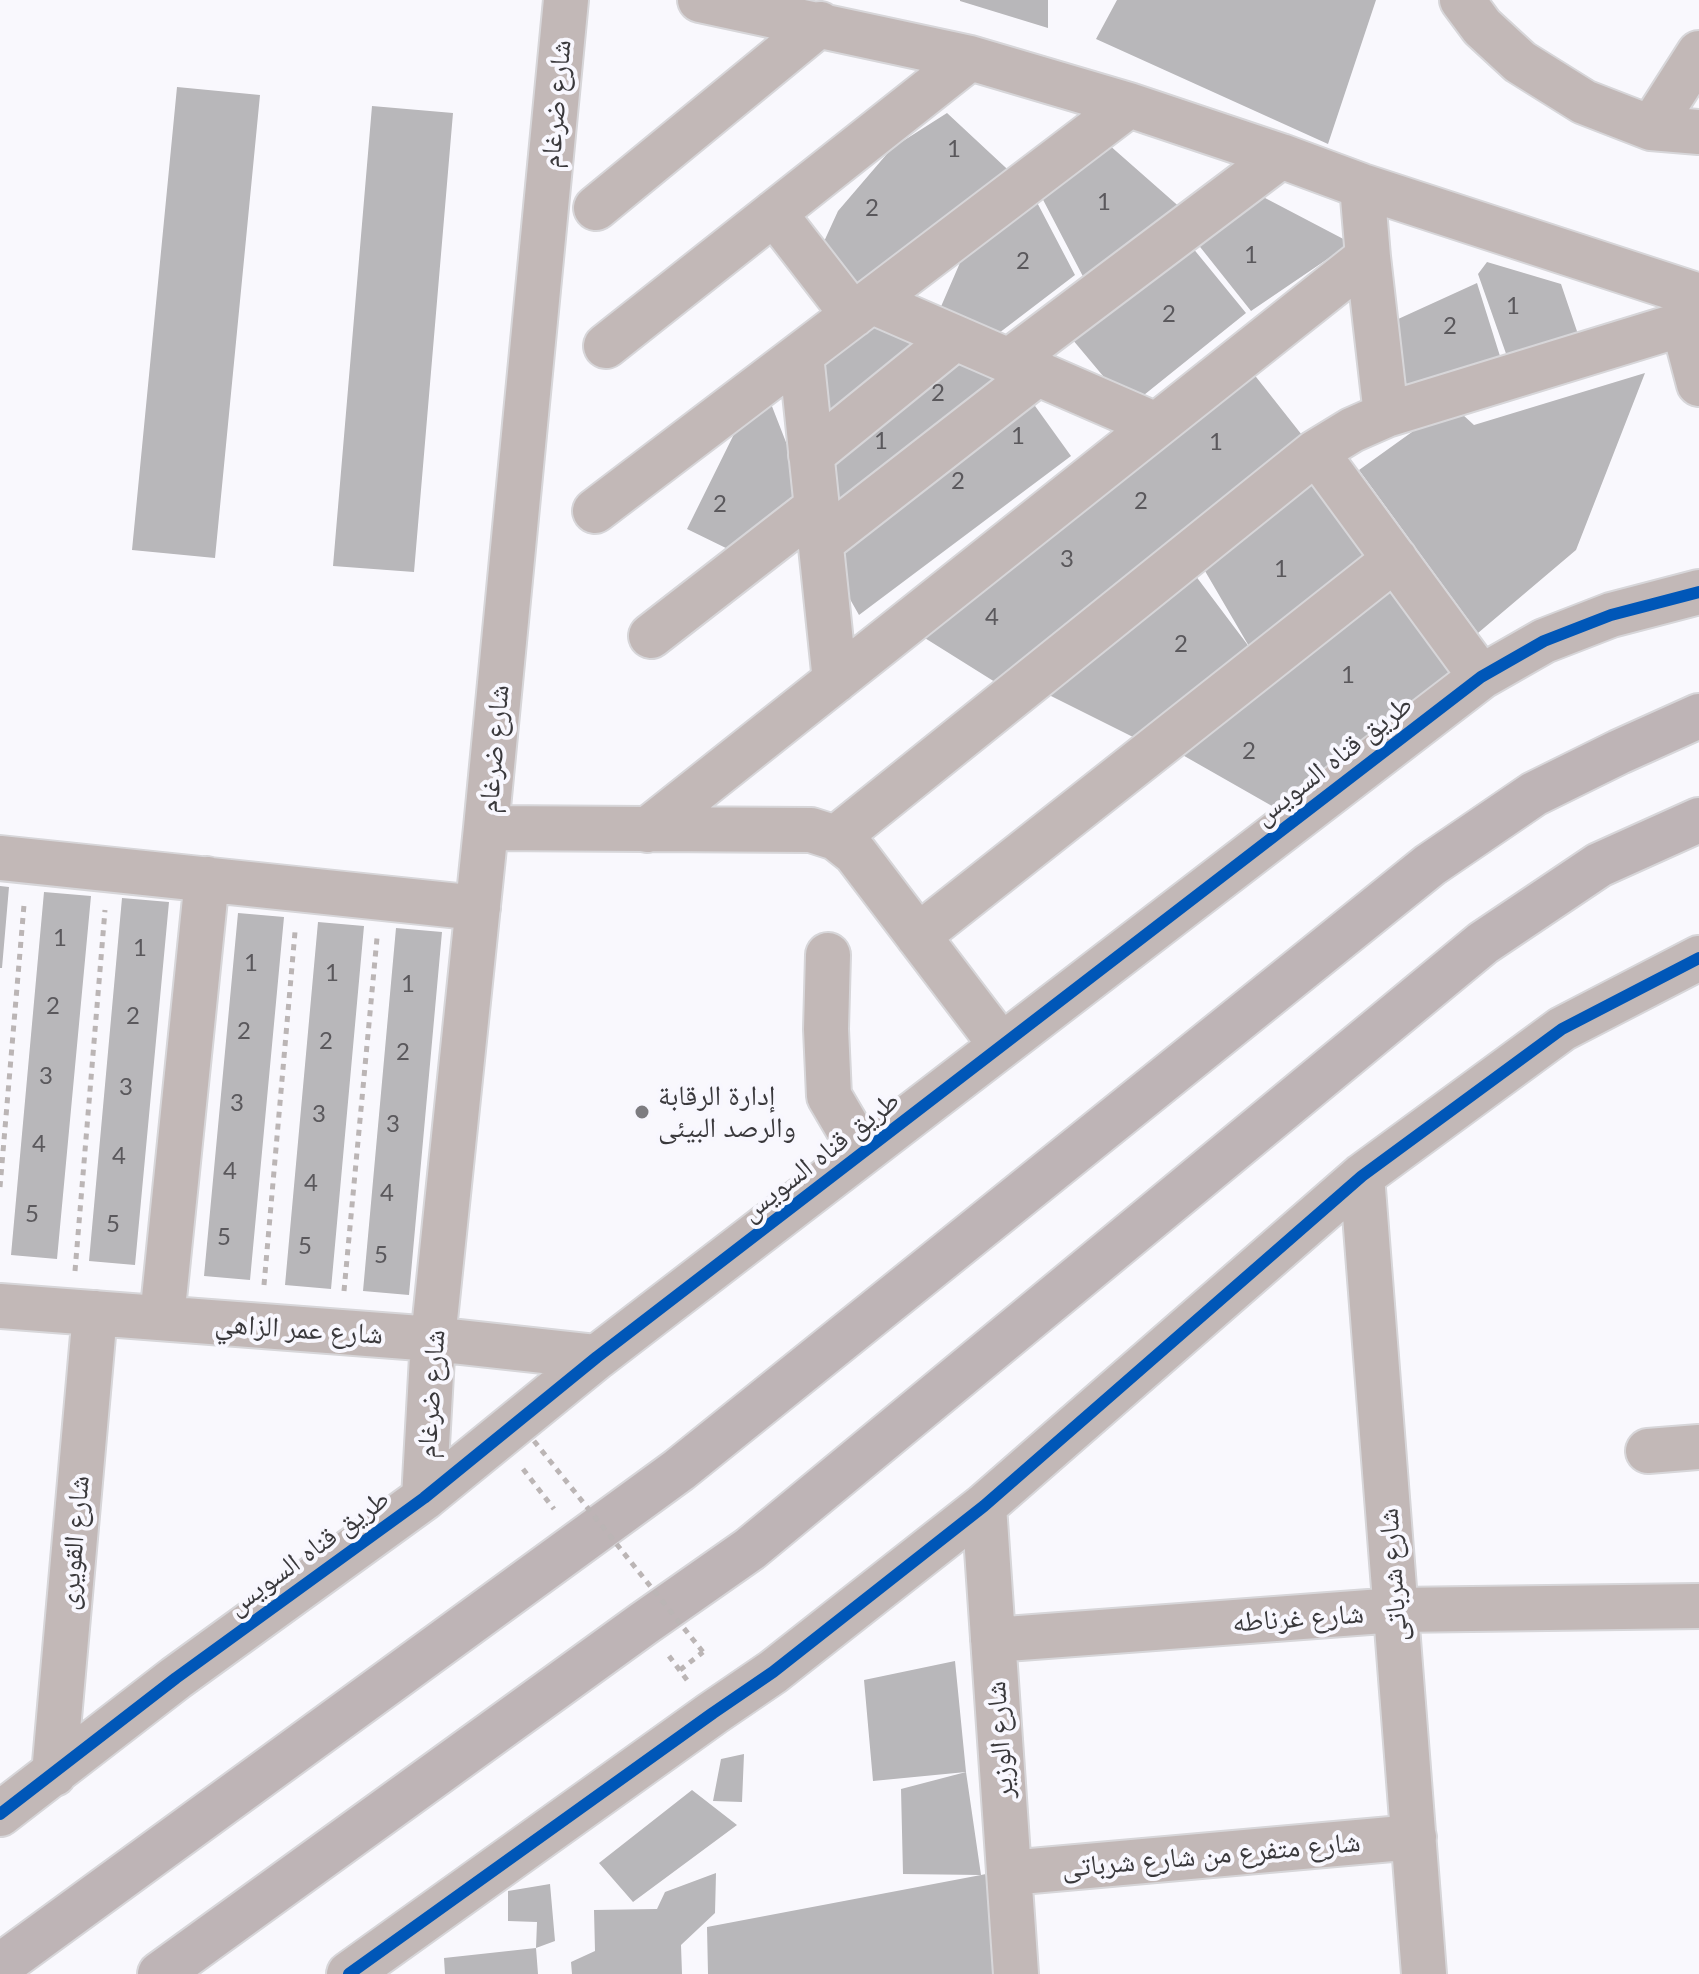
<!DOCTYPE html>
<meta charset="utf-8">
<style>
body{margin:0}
canvas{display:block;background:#f9f8fd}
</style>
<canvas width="1699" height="1974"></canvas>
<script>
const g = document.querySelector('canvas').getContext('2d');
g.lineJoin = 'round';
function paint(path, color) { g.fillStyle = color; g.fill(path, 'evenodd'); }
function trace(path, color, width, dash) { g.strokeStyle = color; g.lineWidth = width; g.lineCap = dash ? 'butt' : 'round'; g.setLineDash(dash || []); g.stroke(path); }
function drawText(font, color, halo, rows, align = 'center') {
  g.font = font + ' Lato,"Noto Naskh Arabic",sans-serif'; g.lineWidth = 8; g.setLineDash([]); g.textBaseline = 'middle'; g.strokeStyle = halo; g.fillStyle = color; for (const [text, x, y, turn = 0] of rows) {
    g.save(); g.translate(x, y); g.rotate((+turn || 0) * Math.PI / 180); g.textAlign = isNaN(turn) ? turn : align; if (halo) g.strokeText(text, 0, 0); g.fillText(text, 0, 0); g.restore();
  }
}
const building = new Path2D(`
 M960 0H1048V28L960 1Z
 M1117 0H1376L1328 144 1096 39Z
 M177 87 260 95 215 558 132 550Z
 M372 106 453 113 414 572 333 566Z
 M947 113 1019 180 853 311 816 259 838 211 892 148Z
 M1108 144 1183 210 1089 288 1039 192Z
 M1246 188 1351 243 1251 311 1189 233Z
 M1030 189 1075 275 982 346 933 325 969 242Z
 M1183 236 1246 313 1129 407 1062 327Z
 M1487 262 1561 284 1582 346 1510 365 1478 274Z
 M1477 283 1505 372 1392 399 1385 325Z
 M874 309 929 333 813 437 807 361Z
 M951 346 1009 377 821 528 820 460Z
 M1249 368 1313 449 1011 692 912 630Z
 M1645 373 1576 550 1478 633 1359 470 1451 404 1474 425Z
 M766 391 807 496 730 550 687 529 740 422Z
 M1025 392 1071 456 859 615 830 564Z
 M1312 472 1385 557 1250 648 1205 571Z
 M1189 567 1250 648 1135 738 1043 692Z
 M1389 577 1457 670 1272 806 1179 753Z
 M0 886 9 887 2 968H0Z
 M44 892 91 896 57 1259 11 1255Z
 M122 898 169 902 135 1265 89 1261Z
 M238 913 284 917 250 1280 204 1276Z
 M318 922 364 926 331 1289 285 1285Z
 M396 928 442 932 409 1295 363 1291Z
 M955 1661 966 1772 873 1781 864 1680Z
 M744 1754 742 1802 713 1801 721 1759Z
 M966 1772 981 1875 991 1873 999 1974H708L707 1927 981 1875 903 1874 901 1789Z
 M692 1790 737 1825 633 1902 599 1863Z
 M716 1873 715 1913 681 1945 682 1974H572L571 1962 595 1951 594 1910 657 1909 665 1892Z
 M550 1884 555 1941 536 1948 538 1974H445L444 1958 536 1948 537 1922 508 1921V1891Z`);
const path = new Path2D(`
 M0 1187 24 905
 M75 1271 105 910
 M264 1285 295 932
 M344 1291 377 938
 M523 1469 554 1509
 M669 1656 687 1680
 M680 1670 703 1652`);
const minor = new Path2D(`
 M700 0 970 58 1129 105 1281 156 1362 186 1699 296
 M1462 0 1482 27 1520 62 1584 102 1651 128 1699 132
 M1651 128 1699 53
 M1362 186 1368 257 1386 415
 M596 208 820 24
 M774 213 853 315
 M871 301 1156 425
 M1683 324 1699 384
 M606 346 970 58
 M801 355 835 681
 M1009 361 1281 156
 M1316 452 1481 677
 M811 455 955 338
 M595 511 1129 105
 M820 543 1037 374
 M651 636 817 507
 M486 828 811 830 836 838 855 853 1001 1045
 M647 830 1368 257
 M836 838 1316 452 1352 430 1386 415 1699 319
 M0 858 478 908
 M918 936 1395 559
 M828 955 826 1029 829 1096 849 1130 865 1150
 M1362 1176 1424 1974
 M0 1306 433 1339 597 1357
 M162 1318 207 879
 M1648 1451 1699 1447
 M424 1498 433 1339 486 828 566 0
 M984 1506 1016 1974
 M993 1640 1396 1610 1699 1606
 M54 1774 95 1313
 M0 1814 176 1678 424 1498 597 1357 1481 677 1544 641 1611 615 1699 592
 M1009 1873 1414 1837
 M349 1974 713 1713 773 1672 984 1506 1362 1176 1562 1029 1699 958`);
const highway = new Path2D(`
 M0 1966 679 1470 1430 865 1534 794 1619 752 1699 716
 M160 1974 643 1624 750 1549 1483 943 1599 865 1699 820`);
const pathBridge = new Path2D(`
 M534 1441 703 1652`);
const cycleway = new Path2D(`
 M0 1814 176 1678 424 1498 597 1357 1481 677 1544 641 1611 615 1699 592
 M349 1974 713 1713 773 1672 984 1506 1362 1176 1562 1029 1699 958`);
const markers = [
 [642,1112,8,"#7d7c80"]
];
const numberNames = [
 ["1",954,149],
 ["1",1104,202],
 ["2",872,208],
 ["1",1251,255],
 ["2",1023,261],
 ["1",1513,306],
 ["2",1169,314],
 ["2",1450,326],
 ["2",938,393],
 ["1",1018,436],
 ["1",881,441],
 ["1",1216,442],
 ["2",958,481],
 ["2",1141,501],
 ["2",720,504],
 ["3",1067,559],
 ["1",1281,569],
 ["4",992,617],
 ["2",1181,644],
 ["1",1348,675],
 ["2",1249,751],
 ["1",60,938],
 ["1",140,948],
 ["1",251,963],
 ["1",332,973],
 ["1",408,984],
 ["2",53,1006],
 ["2",133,1016],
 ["2",244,1031],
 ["2",326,1041],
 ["2",403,1052],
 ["3",46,1076],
 ["3",126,1087],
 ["3",237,1103],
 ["3",319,1114],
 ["3",393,1124],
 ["4",39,1144],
 ["4",119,1156],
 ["4",230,1171],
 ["4",311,1183],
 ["4",387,1193],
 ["5",32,1214],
 ["5",113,1224],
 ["5",224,1237],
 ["5",305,1246],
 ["5",381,1255]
];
const streetNames = [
 ["شارع ضرغام",556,104,-85],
 ["شارع ضرغام",494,749,-85],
 ["طريق قناه السويس",1333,760,-38],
 ["طريق قناه السويس",820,1156,-38],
 ["شارع عمر الزاهي",299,1329,4],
 ["شارع ضرغام",431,1394,-86],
 ["شارع القويرى",74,1543,-85],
 ["طريق قناه السويس",308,1552,-36],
 ["شارع شرباتى",1393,1575,-94],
 ["شارع غرناطه",1298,1618,-4],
 ["شارع الوزير",1000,1740,-94],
 ["شارع متفرع من شارع شرباتى",1211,1855,-5]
];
const poiNames = [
 ["إدارة الرقابة",658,1096],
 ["والرصد البيئى",658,1128]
];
paint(building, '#b8b7ba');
trace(minor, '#d7d6d9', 48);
trace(highway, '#d7d6d9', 48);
trace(path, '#bbb5b5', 5, [6, 6]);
trace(minor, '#c2b8b7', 44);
trace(highway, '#beb4b6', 44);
trace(pathBridge, '#bbb5b5', 5, [6, 6]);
trace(cycleway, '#0057b8', 12);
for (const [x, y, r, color] of markers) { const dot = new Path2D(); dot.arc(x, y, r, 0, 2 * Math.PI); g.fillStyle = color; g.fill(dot); trace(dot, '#f8f7fe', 3); }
drawText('24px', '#5a585c', null, numberNames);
drawText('28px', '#3a393c', '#f8f7fe', streetNames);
drawText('28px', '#3a393c', '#f8f7fe', poiNames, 'left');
</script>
